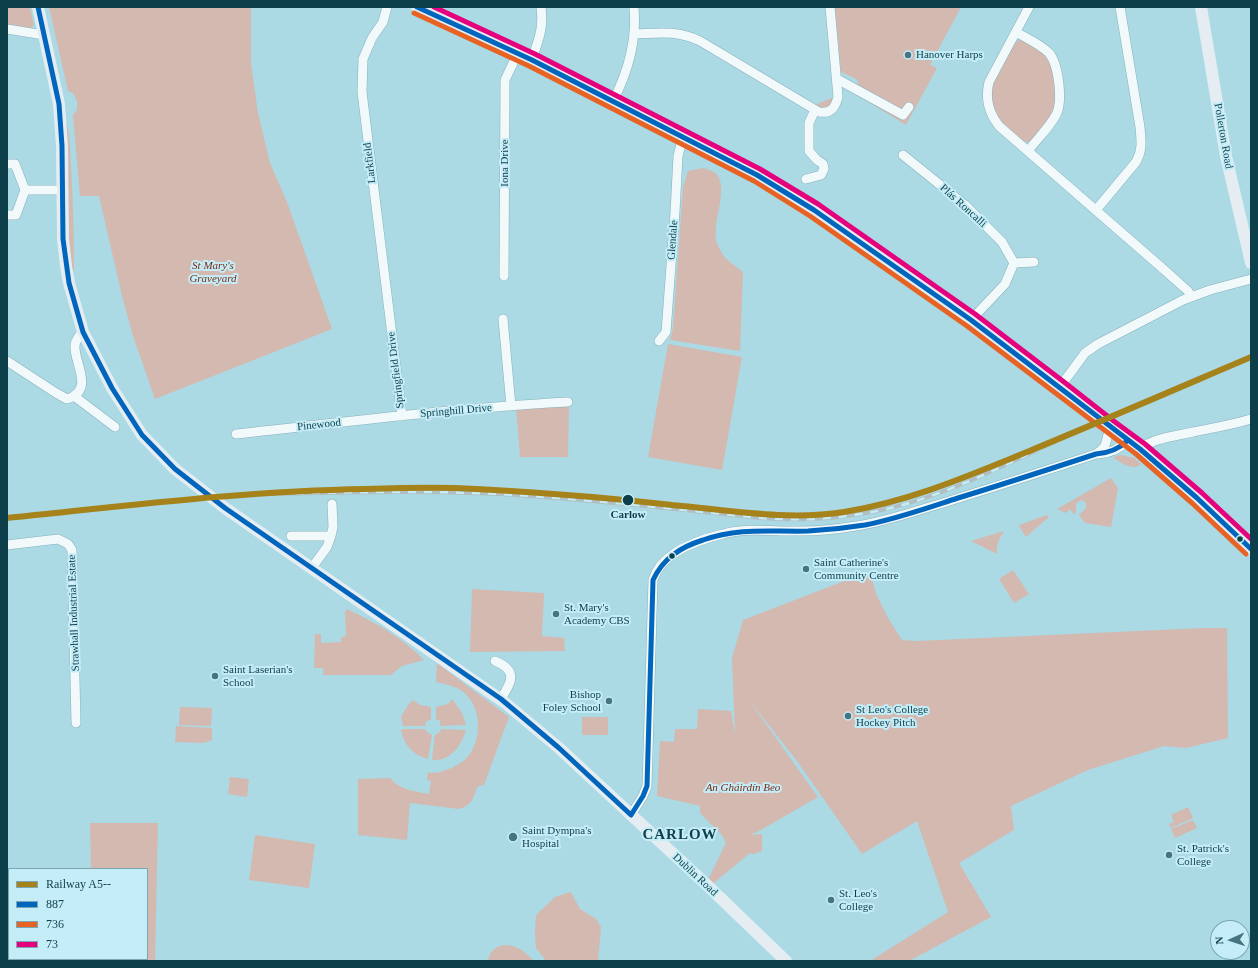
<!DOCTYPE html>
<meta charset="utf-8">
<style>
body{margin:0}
#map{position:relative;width:1258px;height:968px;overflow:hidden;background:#abd9e4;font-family:Georgia,serif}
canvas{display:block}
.frame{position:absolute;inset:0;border:8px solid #0d3f4a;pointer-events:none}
.legend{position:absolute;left:8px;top:868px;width:140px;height:92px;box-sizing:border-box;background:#c5edf7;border:1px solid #7ba7b2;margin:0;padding:5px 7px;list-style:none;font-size:12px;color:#0d3f4a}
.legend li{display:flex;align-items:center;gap:8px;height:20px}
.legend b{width:20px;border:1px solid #7ba7b2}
.north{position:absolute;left:1210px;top:920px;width:40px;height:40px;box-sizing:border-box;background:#c5edf7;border:1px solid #7ba7b2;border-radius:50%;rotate:267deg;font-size:11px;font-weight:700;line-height:16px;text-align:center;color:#0d3f4a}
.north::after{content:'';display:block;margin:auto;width:14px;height:18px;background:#447580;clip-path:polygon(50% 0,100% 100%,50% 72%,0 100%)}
</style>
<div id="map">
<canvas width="1258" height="968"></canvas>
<div class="frame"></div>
<ul class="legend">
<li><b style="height:5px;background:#a5821a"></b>Railway A5--</li>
<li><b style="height:5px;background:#0065bd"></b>887</li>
<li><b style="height:5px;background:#e76324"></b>736</li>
<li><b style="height:5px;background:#e5007d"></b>73</li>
</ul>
<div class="north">N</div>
</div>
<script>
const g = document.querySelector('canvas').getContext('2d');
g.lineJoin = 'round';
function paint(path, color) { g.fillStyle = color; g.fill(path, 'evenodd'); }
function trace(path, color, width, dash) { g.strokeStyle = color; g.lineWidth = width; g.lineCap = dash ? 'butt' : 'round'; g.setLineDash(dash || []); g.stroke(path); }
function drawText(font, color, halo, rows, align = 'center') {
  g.font = font + ' Georgia,serif'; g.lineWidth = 4; g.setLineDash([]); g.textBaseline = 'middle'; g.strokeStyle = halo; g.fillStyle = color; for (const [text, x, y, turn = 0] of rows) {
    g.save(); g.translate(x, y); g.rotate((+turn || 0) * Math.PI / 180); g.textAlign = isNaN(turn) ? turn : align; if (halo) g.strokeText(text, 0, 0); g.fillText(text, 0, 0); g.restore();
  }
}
const green = new Path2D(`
 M7 7H30L34 25 30 29 7 24Z
 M49 7H251V63L258 113 270 163 287 202 332 329 155 399 133 336 122 296 99 196H80L73 115 77 110V101L73 93 68 91Z
 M835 7H961L930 65 937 68 906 125 857 95 858 80 841 72Z
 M1019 40H1022L1044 53 1052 67 1056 93V110L1033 140 1028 142 1021 141 997 118 990 101 992 84 1012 46Z
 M834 97C831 105 828 109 819 108L815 105Z
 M65 120C71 132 70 153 71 166 73 201 74 236 74 271L72 272 68 246Z
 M703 168C706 169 711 170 714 172 732 185 710 224 717 243 724 261 730 261 743 272L740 351 670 340 673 328 683 187 688 171Z
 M668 344 742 357 722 470 648 457Z
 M569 405 568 457H520L516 407Z
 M1121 455 1134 458 1141 464C1139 465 1137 467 1135 467 1129 468 1117 461 1113 457Z
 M1111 478 1118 488 1111 527 1085 523 1079 515 1086 508V503L1082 500 1076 503V511L1074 515 1070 509 1066 513 1057 509Z
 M1047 515 1049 517 1026 537 1019 526V525Z
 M1004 531C999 539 996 545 997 554L971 541Z
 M1013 570 1029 594 1014 603 999 579Z
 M870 573 877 596 888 618 902 640 916 641 1204 628H1227L1228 738 1186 748 1164 746 1088 770 1011 806 1014 830 959 863 991 917 909 961H870L948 912 917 821 862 854 797 761 749 700 818 797 759 831 750 835 762 834V851L753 854 750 853 709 887 706 884 726 843 722 835 700 813V806L657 796 660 741 674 742 675 729H697L698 709 731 711 735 735 732 658 743 620 860 575Z
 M472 589 544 593 542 636 564 638 565 651 470 652Z
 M347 609C374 622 402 637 424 660L402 666 391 675H323V668H314L315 634H321V643L341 642V637L346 636 345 612Z
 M437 663 509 717 484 785 478 786C473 797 473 805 459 809L410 803 407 840 358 835V779L390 778C400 790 414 791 429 794L431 781 427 780 428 772C435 774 440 772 446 770 455 767 466 761 471 752 482 734 481 705 462 691 455 686 445 684 436 682Z
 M452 699 462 713 466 725 440 726V721L436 719V707L448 704Z
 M413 700 420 705 431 707V719L426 722 425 726H403L401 717 408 705Z
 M180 707 212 708 211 726 179 725Z
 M582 717H608V735H582Z
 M176 726 212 728V740L203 743 175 742Z
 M403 729H425L427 732 432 735 428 759C413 755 404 745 401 730Z
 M441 729 466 730C462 745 450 762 432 760L435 735 440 732Z
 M230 777 249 779 247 797 228 794Z
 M1188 807 1193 818 1171 828 1169 824 1174 822 1171 815Z
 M1193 820 1197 828 1175 838 1171 829Z
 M90 823H158L155 961H90V959H147V869H91Z
 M255 835 315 844 309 888 249 880Z
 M571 892 580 909 596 919 601 927 598 961H546L536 948 535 933 536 915 555 897Z
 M503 945C518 945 524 951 534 961H488C490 951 494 948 503 945Z`);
const minor = new Path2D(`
 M387 7 383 22 372 38 363 59 362 92 402 416
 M1029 7 989 82C985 98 988 112 999 126L1161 267 1188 291 1191 297
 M7 29 44 35
 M1016 32C1026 38 1040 44 1049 53 1059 65 1063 102 1056 115 1049 128 1037 139 1028 151
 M635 34C660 33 676 30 700 41L819 112C831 114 835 108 838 97L830 7
 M532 60C538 40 544 29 541 7
 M837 79 903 115 909 107
 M613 101C628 72 637 40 634 7
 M903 155 965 205 1002 242 1014 263 1005 284 971 320
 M7 164H15L25 190 16 215H7
 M806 179 821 175 824 169 823 164 817 160 809 151V123L815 110
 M25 190H62
 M1096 210 1136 162C1143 150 1141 140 1140 127L1120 7
 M1014 263 1034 262
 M504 276 505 80 518 53
 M503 319 511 406
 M659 341 666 332 675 212 678 156 683 137
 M7 361 56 393 67 399C96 390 73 362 75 345 76 339 79 336 83 332
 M1060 387 1085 353 1098 344 1183 300 1210 290 1251 279
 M74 396 115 427
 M236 434C346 422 457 408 568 402
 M1140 449C1153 438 1176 436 1193 432 1212 428 1232 425 1251 419
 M1098 454C1109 453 1120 449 1127 441
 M291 536H331L327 547 311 569
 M331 536 333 527 332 504
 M7 545 58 539 68 544 72 550 76 723
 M495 661C519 671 511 682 501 699
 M631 815 643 796 647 786 653 580C661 552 698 540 723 534 749 527 776 532 802 531 819 531 838 529 856 526 885 522 915 511 943 503 994 487 1045 471 1096 454 1111 444 1103 441 1111 428
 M19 959 20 961`);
const major = new Path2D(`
 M38 7 59 104 62 146 63 239 66 266 69 283 83 332 112 388 142 435 175 469 225 508 504 702 559 748 709 887 786 961
 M417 7 532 60 757 175 814 210 971 320 994 338 1060 387 1111 428 1140 449 1197 498 1251 549
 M1201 7 1226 156 1251 263`);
const rail = new Path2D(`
 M248 494C332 493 416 490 499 494 587 499 674 509 761 518 789 520 818 520 846 516 921 508 991 472 1058 440`);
const bus1 = new Path2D(`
 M38 7 59 104 62 146 63 239 69 283 83 332 112 388 142 435 175 469 225 508 501 699 559 748 631 815 643 796 647 786 653 580C663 558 681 547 703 540 740 527 770 532 808 531 827 530 846 528 865 525 896 519 927 508 958 498 1004 484 1050 469 1096 454 1108 453 1118 450 1127 441
 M417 7 532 60 757 175 814 210 971 320 1140 449 1197 498 1251 549`);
const bus2 = new Path2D(`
 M414 13 529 66 754 181 810 216 967 326 1136 454 1192 503 1246 554`);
const bus3 = new Path2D(`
 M434 7 535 54 760 169 818 204 975 314 1064 382 1115 422 1145 444 1202 493 1251 539`);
const rail1 = new Path2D(`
 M7 518C126 506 245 491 365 489 395 488 425 487 455 488 527 491 600 497 672 505 729 510 787 521 844 512 908 502 968 476 1027 452 1102 421 1176 389 1251 357`);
const markers = [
 [908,55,4,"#447580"],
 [628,500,6,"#0d3f4a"],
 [1240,539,3.5,"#0d3f4a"],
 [672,556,3.5,"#0d3f4a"],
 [806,569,4,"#447580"],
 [556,614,4,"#447580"],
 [215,676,4,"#447580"],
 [609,701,4,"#447580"],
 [848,716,4,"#447580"],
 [513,837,5,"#447580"],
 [1169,855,4,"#447580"],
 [831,900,4,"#447580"]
];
const poiNames = [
 ["Hanover Harps",916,55],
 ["Saint Catherine's",814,563],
 ["Community Centre",814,576],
 ["St. Mary's",564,608],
 ["Academy CBS",564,621],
 ["Saint Laserian's",223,670],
 ["School",223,683],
 ["Bishop",601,695,"right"],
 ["Foley School",601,708,"right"],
 ["St Leo's College",856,710],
 ["Hockey Pitch",856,723],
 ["Saint Dympna's",522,831],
 ["Hospital",522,844],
 ["St. Patrick's",1177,849],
 ["College",1177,862],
 ["St. Leo's",839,894],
 ["College",839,907]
];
const streetNames = [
 ["Pollerton Road",1223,136,80],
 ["Larkfield",370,163,-97],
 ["Iona Drive",505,163,-90],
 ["Plás Roncalli",963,206,42],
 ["Glendale",673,240,-86],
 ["Springfield Drive",396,370,-97],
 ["Springhill Drive",456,411,-5],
 ["Pinewood",319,425,-6],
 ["Strawhall Industrial Estate",74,613,-92],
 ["Dublin Road",695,875,43]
];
const parkNames = [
 ["St Mary's",213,266],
 ["Graveyard",213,279],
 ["An Gháirdín Beo",743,788]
];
const stopNames = [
 ["Carlow",628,515]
];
const districtNames = [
 ["CARLOW",680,835]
];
paint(green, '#d4b9b1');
trace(minor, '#86b1bb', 10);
trace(major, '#d9eef3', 12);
trace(minor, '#f2f9fb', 9);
trace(major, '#e6edf2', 11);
trace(rail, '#b1bfc2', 4);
trace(rail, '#c5edf7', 2.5, [8]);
trace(bus1, '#0065bd', 5);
trace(bus2, '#e76324', 5);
trace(bus3, '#e5007d', 5);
trace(rail1, '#a5821a', 6);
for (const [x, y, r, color] of markers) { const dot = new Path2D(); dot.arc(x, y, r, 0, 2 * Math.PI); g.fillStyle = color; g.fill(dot); trace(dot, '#c5edf7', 1.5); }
drawText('11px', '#0d3f4a', '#c5edf7', poiNames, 'left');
drawText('11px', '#0d3f4a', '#c5edf7', streetNames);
drawText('italic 11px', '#7a2b16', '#c5edf7', parkNames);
drawText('bold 11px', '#0d3f4a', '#c5edf7', stopNames);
g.letterSpacing = '1px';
drawText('bold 15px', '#0d3f4a', '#c5edf7', districtNames);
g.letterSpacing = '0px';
</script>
